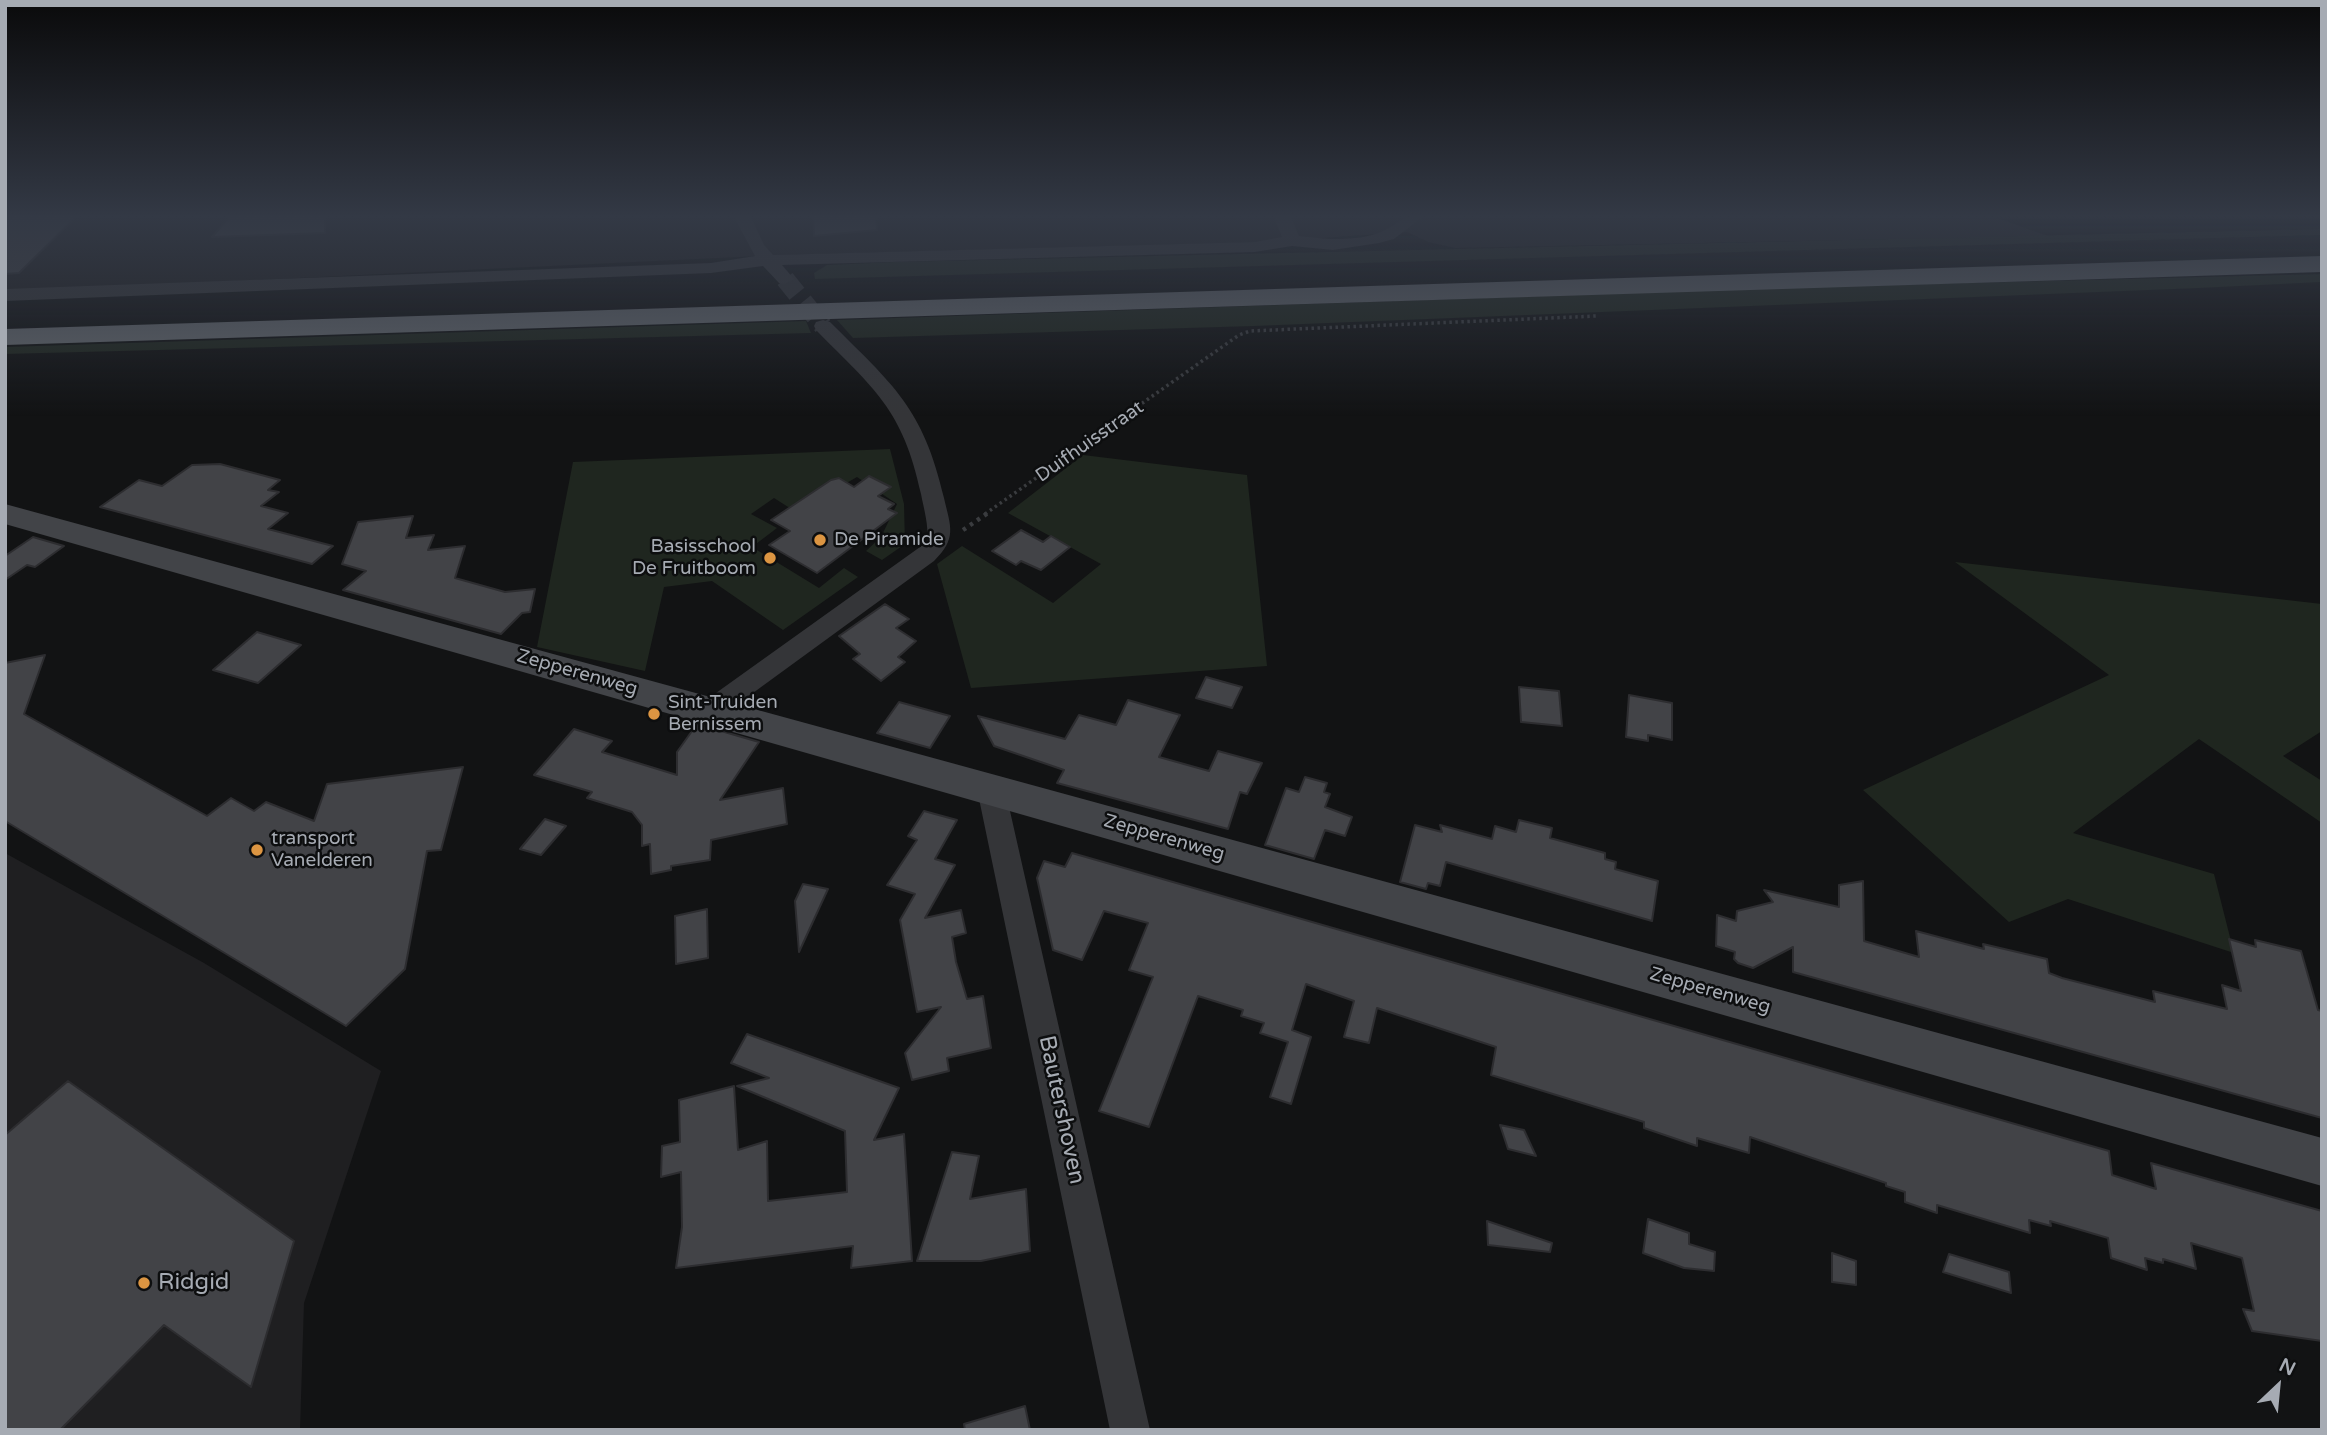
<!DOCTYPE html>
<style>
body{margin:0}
#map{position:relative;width:2327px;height:1435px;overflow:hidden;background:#121314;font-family:"Varela Round",sans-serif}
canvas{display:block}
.frame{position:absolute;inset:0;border:7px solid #a6abb3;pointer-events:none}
.north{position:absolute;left:2243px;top:1351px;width:70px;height:70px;-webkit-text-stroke:5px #0d0e0f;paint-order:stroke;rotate:26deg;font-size:19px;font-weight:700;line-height:28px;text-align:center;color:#a6abb3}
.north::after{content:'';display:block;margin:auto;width:24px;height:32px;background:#a6abb3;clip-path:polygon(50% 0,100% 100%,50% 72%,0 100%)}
</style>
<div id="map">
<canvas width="2327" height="1435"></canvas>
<div class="frame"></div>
<div class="north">N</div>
</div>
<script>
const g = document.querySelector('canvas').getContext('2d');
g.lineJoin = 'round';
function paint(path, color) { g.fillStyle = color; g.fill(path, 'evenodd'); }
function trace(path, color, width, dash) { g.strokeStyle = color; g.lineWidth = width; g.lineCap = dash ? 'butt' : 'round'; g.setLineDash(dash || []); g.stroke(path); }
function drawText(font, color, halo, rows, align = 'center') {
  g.font = font + ' "Varela Round",sans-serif'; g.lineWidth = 5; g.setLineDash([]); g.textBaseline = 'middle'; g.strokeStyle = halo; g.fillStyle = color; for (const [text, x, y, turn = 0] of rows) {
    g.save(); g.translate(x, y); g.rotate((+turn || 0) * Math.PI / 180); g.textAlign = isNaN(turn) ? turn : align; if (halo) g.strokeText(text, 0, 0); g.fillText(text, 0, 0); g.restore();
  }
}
const built = new Path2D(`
 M5 215H1989L2048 236 1455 248 1428 242 1407 232 1268 242 782 255 5 292Z
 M5 853 204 963 381 1071 304 1303 300 1430H5Z`);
const green = new Path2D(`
 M2322 229V235L815 279 814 273 827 265 894 262Z
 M2322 274V282L2199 288 1254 326 853 338 837 320 1809 287Z
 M806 321 811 333 5 354V347Z
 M890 449 904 504 905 544 882 560 866 551 881 537 897 504 857 477 796 512 774 498 751 514 777 528 752 547 819 588 844 568 858 577 783 630 712 581 664 587 645 671 537 647 573 462Z
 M1083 455 1247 475 1267 666 971 688 937 564 962 546 1053 603 1101 564 1008 513Z
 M1955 562 2322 604V731L2283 756 2322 781V823L2199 739 2073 833 2214 874 2234 953 2068 899 2009 922 1863 790 2109 675Z`);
const building = new Path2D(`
 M5 215H78L19 273 5 274Z
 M231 215H325V233L212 237Z
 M813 215H876L877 230 814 236Z
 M220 464 280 480 268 490 279 492 261 506 288 513 268 529 333 546 312 564 100 507 139 480 162 486 192 465Z
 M869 476 891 487 878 496 894 504 888 509 897 513 817 573 769 545 790 531 771 520 831 480 839 478 854 487Z
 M413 516 406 538 434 535 428 550 465 546 455 578 505 592 535 589 530 612 522 613 501 634 343 590 366 571 342 564 358 522Z
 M1021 530 1043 542 1051 536 1070 547 1041 570 1021 561 1016 565 992 551Z
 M33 537 64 546 35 567 27 565 5 580V556Z
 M885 604 909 619 896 628 916 641 898 657 905 662 881 681 853 659 860 654 839 636Z
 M257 632 301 645 258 683 213 670Z
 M45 655 24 714 207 816 231 798 254 811 266 802 314 821 327 784 463 767 441 850 427 851 405 969 346 1026 5 821V663Z
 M1206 677 1242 687 1232 708 1196 698Z
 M1519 687 1559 691 1562 726 1521 722Z
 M1629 695 1672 703V740L1648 735V741L1626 737Z
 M1128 700 1180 715 1159 757 1209 771 1218 751 1262 763 1247 794 1240 792 1228 829 1057 783 1064 770 994 746 978 716 1065 739 1079 715 1116 725Z
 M899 702 950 716 930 748 877 733Z
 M697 724 759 742 720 800 783 788 787 824 711 840 710 860 671 866V870L651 874 650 844 642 846V825L632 812 587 798 592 792 534 775 574 729 612 741 602 752 677 775V752Z
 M1305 777 1327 783 1324 792 1330 794 1325 807 1352 817 1345 836 1325 830 1314 859 1265 845 1286 788 1299 792Z
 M924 811 957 820 935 859 955 865 925 918 961 910 966 933 952 937 956 962 967 999 983 996 991 1048 947 1058 949 1071 912 1080 905 1053 941 1007 917 1012 900 920 915 894 887 885 917 840 908 836Z
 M545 819 566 826 541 855 520 849Z
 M1519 820 1552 828 1550 838 1605 853V859L1616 862 1615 869 1658 881 1652 921 1446 862 1440 886 1428 883 1426 889 1400 882 1415 825 1442 832 1440 825 1492 839 1495 826 1516 832Z
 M1072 853 2109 1151 2112 1175 2156 1189 2151 1163 2322 1211V1341L2252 1331 2243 1309 2254 1311 2242 1258 2191 1243 2196 1269 2163 1259V1263L2145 1258 2147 1270 2111 1258 2108 1238 2050 1221 2051 1226 2029 1220 2030 1233 1937 1205V1213L1905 1202V1192L1886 1186V1183L1750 1137 1749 1153 1697 1138V1146L1644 1128V1122L1491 1075 1496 1047 1377 1008 1369 1043 1344 1037 1354 1001 1306 984 1292 1030 1311 1037 1291 1104 1270 1097 1288 1042 1260 1033 1264 1023 1241 1016 1243 1010 1198 996 1149 1127 1099 1111 1153 977 1129 970 1148 923 1104 911 1082 960 1053 950 1037 878 1044 861 1065 867Z
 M1863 881 1864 941 1919 957 1916 931 1984 949 1983 944 2047 959 2049 973 2062 978 2155 1002 2153 991 2227 1009 2222 985 2241 991 2229 939 2256 947 2255 940 2301 951 2318 1010 2322 1011V1118L1793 972V947L1753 968 1738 963 1734 959 1735 952 1716 946 1717 915 1736 921 1737 911 1773 902 1764 890 1839 907V885Z
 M803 884 828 889 799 952 795 901Z
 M707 909 708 958 676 964 675 916Z
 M747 1034 899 1088 874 1140 904 1134 912 1261 851 1268 853 1246 676 1268 682 1227 681 1172 661 1177 662 1146 680 1142 679 1100 734 1086 738 1150 767 1141 768 1201 847 1192 845 1131 737 1086 769 1078 731 1063Z
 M68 1081 294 1241 251 1387 164 1325 60 1430H5V1135Z
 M1500 1125 1524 1130 1536 1156 1508 1149Z
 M952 1152 979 1156 970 1199 1026 1189 1030 1251 981 1261H917Z
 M1648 1219 1689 1233V1244L1715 1252 1714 1271 1684 1268 1643 1253Z
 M1487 1221 1552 1243 1550 1252 1488 1245Z
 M1832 1253 1856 1261V1285L1832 1282Z
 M1949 1254 2009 1272 2011 1293 1943 1272Z
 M1025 1406 1030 1430H965L964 1424Z`);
const streetTunnel = new Path2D(`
 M785 279 823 326`);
const pathFar1 = new Path2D(`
 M985 514 1239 335 1250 331 1596 316`);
const path = new Path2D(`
 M963 530 988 513`);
const street = new Path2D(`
 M733 215H750L764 245 773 255 1255 242 1282 237 1273 215H1290L1299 236C1324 239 1356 242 1381 232 1401 223 1401 215 1425 215L1394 239 1379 243 1333 250 1292 246 1255 252 782 265 794 279 785 284 779 283 763 266 711 273 5 301V289L711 263 755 256Z
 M823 320 830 322C893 385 923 407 944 498 951 528 957 538 934 561L720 717 711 720 702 717 698 710 702 703 927 542C929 525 924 510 921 494 903 409 874 389 816 330L814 326 816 322Z
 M991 778 1001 781 1005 789 1150 1430H1110L977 789 981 781Z`);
const secondary = new Path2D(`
 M5 504 2322 1138V1186L5 524Z`);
const highway = new Path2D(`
 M2322 256V272L5 345V329Z`);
const markers = [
 [820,540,7,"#dc9542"],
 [770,558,7,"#dc9542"],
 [654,714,7,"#dc9542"],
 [257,850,7,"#dc9542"],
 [144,1283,7,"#dc9542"]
];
const streetNames = [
 ["Duifhuisstraat",1090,442,-35],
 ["Zepperenweg",577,673,16],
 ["Zepperenweg",1164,838,16],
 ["Zepperenweg",1710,991,16]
];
const poiNames = [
 ["De Piramide",834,540],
 ["Basisschool",756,547,"right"],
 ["De Fruitboom",756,569,"right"],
 ["Sint-Truiden",668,703],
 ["Bernissem",668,725],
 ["transport",271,839],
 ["Vanelderen",271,861]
];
const nearStreetnames = [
 ["Bautershoven",1061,1110,78]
];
const nearPoinames = [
 ["Ridgid",158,1283]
];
paint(built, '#1f1f21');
paint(green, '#1f261f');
paint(building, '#424347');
trace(building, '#2d2d30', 2);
trace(streetTunnel, '#303134', 19, [19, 10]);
trace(pathFar1, '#3a3c3f', 3.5, [2.5, 3.5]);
trace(path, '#3a3c3f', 4.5, [3.5, 5]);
paint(street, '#343538');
paint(secondary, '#424448');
paint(highway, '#606469');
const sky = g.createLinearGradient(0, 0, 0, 416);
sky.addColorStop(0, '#0a0a0b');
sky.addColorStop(0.52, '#333945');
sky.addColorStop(1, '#33394500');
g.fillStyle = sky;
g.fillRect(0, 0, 2327, 416);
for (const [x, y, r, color] of markers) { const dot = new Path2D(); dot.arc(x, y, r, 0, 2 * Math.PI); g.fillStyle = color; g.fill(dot); trace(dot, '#0d0e0f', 2.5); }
drawText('19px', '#a6abb3', '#0d0e0f', streetNames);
drawText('19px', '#a6abb3', '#0d0e0f', poiNames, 'left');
drawText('23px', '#a6abb3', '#0d0e0f', nearStreetnames);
drawText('23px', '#a6abb3', '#0d0e0f', nearPoinames, 'left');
</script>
